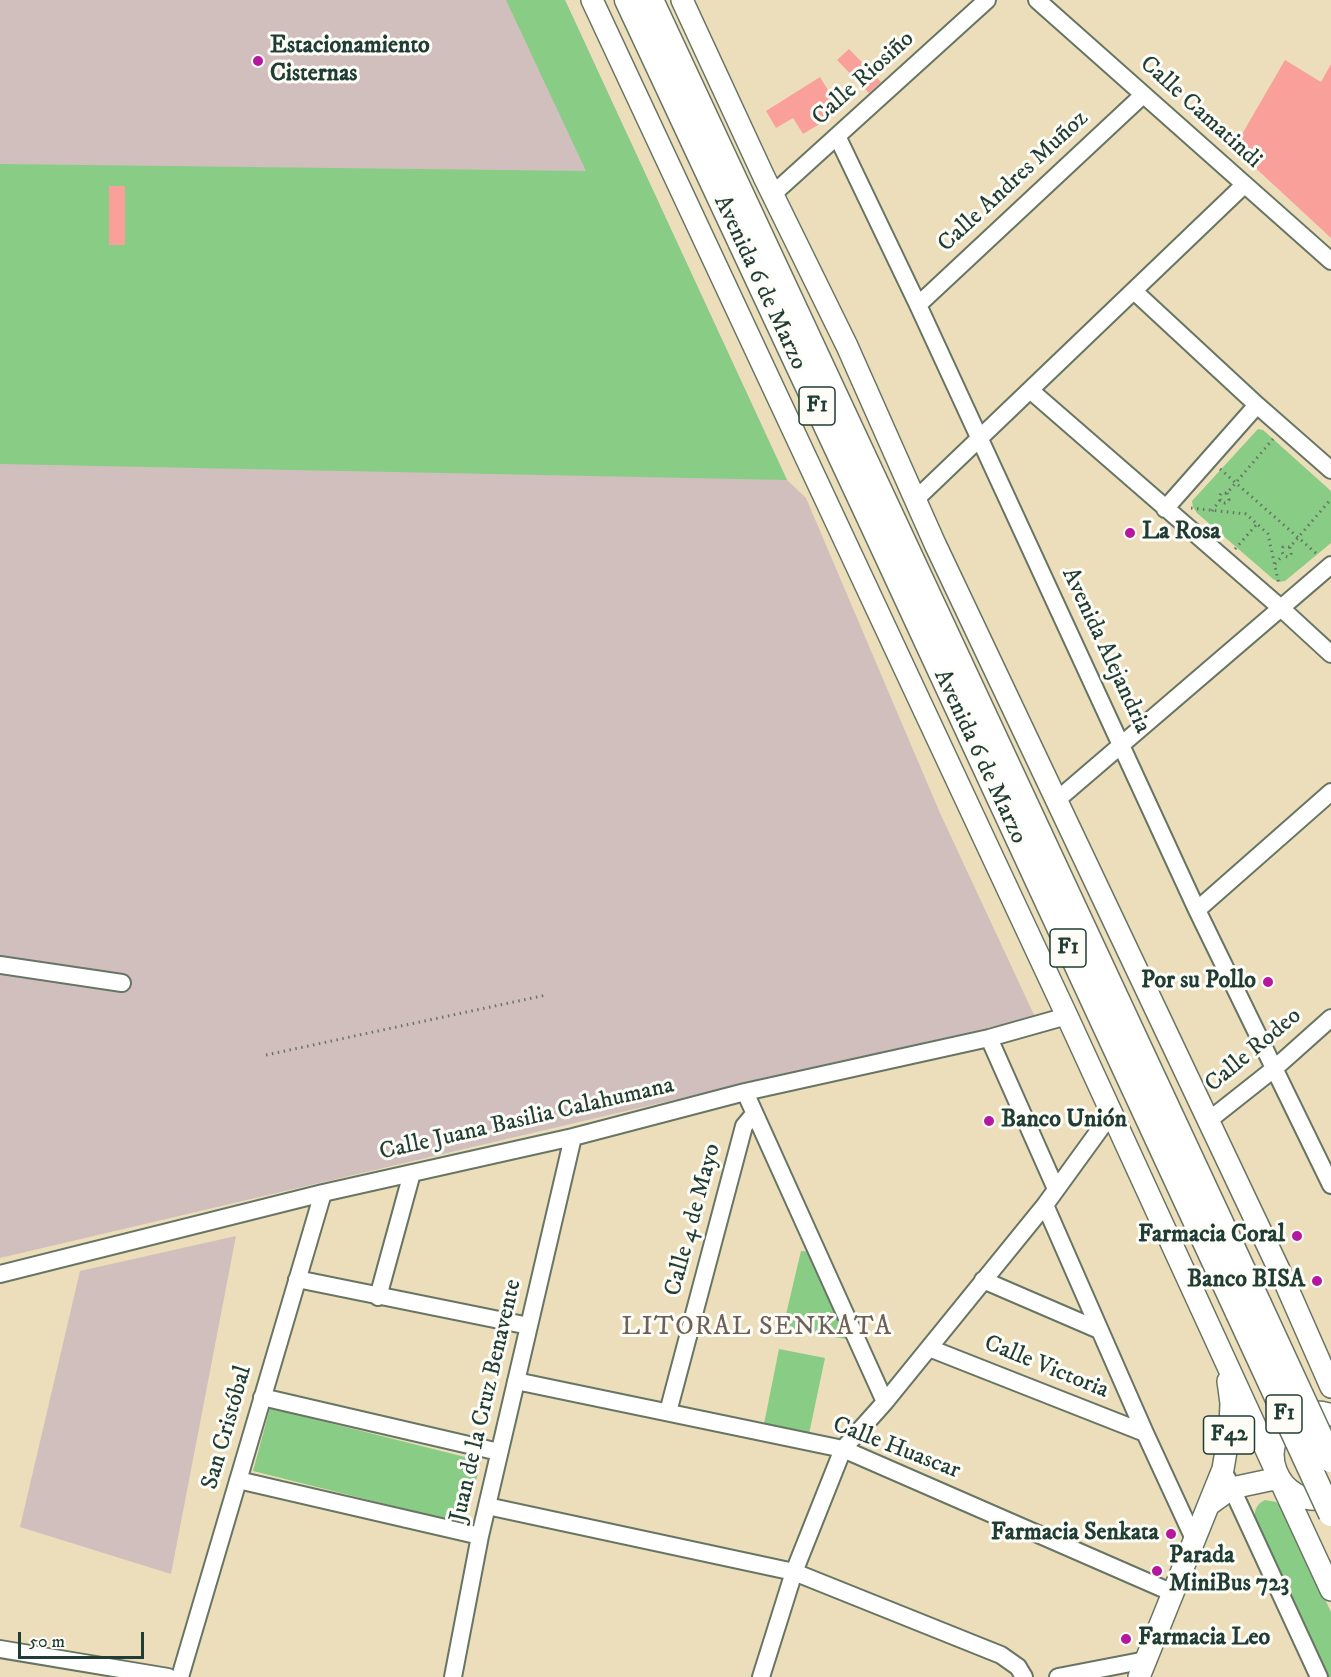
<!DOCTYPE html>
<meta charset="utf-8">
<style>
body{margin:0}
#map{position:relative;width:1331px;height:1677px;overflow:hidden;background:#ecdeba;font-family:"IM FELL DW Pica",serif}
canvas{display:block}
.scale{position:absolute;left:18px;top:1632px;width:126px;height:27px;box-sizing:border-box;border:3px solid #1f3d34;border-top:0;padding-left:8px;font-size:18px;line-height:21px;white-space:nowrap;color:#1f3d34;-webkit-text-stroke:4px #fdfcf7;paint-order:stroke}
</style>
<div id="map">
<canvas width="1331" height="1677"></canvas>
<div class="scale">50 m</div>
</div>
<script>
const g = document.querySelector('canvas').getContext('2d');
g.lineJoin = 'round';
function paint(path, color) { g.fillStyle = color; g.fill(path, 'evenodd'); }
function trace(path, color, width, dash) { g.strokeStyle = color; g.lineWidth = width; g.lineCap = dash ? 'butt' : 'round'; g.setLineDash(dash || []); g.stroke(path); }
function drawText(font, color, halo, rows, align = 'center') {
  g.font = font + ' "IM FELL DW Pica",serif'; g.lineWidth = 6; g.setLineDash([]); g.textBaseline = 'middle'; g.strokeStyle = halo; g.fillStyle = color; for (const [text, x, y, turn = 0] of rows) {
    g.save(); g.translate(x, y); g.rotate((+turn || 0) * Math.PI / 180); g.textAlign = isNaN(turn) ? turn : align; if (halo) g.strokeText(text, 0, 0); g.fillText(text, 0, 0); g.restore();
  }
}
const industrial = new Path2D(`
 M0 0H565L787 480 806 498 940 813 1035 1017 626 1111 0 1258Z
 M236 1236 171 1574 20 1527 80 1271Z`);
const green = new Path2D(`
 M506 0H565L787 480 0 464V164L586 171Z
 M1258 429 1263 430 1331 491V543L1285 581 1279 582 1273 579 1197 513 1193 507 1192 501Z
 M801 1251 816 1252 852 1332 845 1339 783 1327Z
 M779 1349 825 1358 809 1434 764 1424Z
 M270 1408 481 1461 465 1524 253 1471Z
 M1265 1500 1276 1502 1282 1508 1331 1612V1677H1329L1255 1519C1254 1511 1256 1504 1265 1500Z`);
const building = new Path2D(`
 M849 49 881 82 869 93 837 60Z
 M1285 60 1321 82 1331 64V238L1234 148Z
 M820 77 841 111 803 134 793 118 776 128 766 111Z
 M109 186H125V245H109Z`);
const path = new Path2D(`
 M1220 469 1318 555
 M1227 493 1229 500 1225 503 1221 502 1219 497 1221 493H1227L1273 439
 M1191 508 1246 514 1268 534 1279 585
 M1212 511 1220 500
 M1290 547 1291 554 1288 557 1284 556 1282 552 1283 547H1290L1331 499
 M1235 549 1257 524
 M1275 564 1283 555
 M266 1055 546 995`);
const minor = new Path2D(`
 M1037 0 1331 261
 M837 136 918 305 1197 910 1331 1185
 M773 194 987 0
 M1134 291 1257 405 1331 470
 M918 305 1143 95
 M1030 390 1282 609 1331 654
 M915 500 1244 185
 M1165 509 1257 405
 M1057 800 1331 565
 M1197 910 1331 792
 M0 965 122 983
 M989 1038 1056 1189
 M745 1092 885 1402
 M1208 1121 1275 1068 1331 1018
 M1045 1205 1145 1433 1194 1539
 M0 1274 323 1193 573 1137 745 1092 989 1038 1067 1016
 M297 1279 529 1326
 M983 1280 1099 1330
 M378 1297 412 1173
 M929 1348 1145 1433
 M516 1381 843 1449 1173 1593
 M262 1397 499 1452
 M668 1412 744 1126 754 1114
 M1227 1478 1319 1677
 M238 1480 480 1536
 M487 1506 794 1572 1001 1655 1018 1667 1024 1677
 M0 1649 168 1677
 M180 1677 323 1193
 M453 1677 480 1536 573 1137
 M761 1677 794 1572 843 1449 885 1402 1045 1205 1111 1114
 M1058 1677 1146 1660`);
const major = new Path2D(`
 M592 0 1067 1016 1275 1469
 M682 0 764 177 847 346 935 544 1283 1278 1331 1387
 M1331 1415C1321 1411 1310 1411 1300 1416 1249 1438 1277 1513 1331 1497
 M1210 1504 1232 1488 1279 1478 1331 1590
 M1139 1677 1223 1469 1230 1427 1231 1403 1228 1381`);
const highway = new Path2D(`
 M627 0 872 524 1238 1313
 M651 0 1259 1304`);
const highwayBridge = new Path2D(`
 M1259 1304 1331 1460
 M1238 1313 1331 1514`);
const markers = [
 [258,61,6,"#b5179e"],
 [1130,533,6,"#b5179e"],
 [1268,982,6,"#b5179e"],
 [989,1121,6,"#b5179e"],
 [1297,1236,6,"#b5179e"],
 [1317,1281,6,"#b5179e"],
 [1171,1534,6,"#b5179e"],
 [1157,1571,6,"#b5179e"],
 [1126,1639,6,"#b5179e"]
];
const shields = [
 [817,406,36],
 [1068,948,36],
 [1284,1414,36],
 [1229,1435,51]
];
const shieldNames = [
 ["F1",817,406],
 ["F1",1068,948],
 ["F1",1284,1414],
 ["F42",1229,1435]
];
const poiNames = [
 ["Estacionamiento",270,47],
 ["Cisternas",270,75],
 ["La Rosa",1142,533],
 ["Por su Pollo",1256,982,"right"],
 ["Banco Unión",1001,1121],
 ["Farmacia Coral",1285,1236,"right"],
 ["Banco BISA",1305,1281,"right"],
 ["Farmacia Senkata",1159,1534,"right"],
 ["Parada",1169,1557],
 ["MiniBus 723",1169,1585],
 ["Farmacia Leo",1138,1639]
];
const streetNames = [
 ["Calle Riosiño",864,79,-42],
 ["Calle Camatindi",1200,113,42],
 ["Calle Andres Muñoz",1014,182,-43],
 ["Avenida 6 de Marzo",759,283,65],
 ["Avenida Alejandria",1105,651,65],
 ["Avenida 6 de Marzo",979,757,65],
 ["Calle Rodeo",1254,1051,-40],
 ["Calle Juana Basilia Calahumana",527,1120,-13],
 ["Calle 4 de Mayo",694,1220,-75],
 ["Calle Victoria",1046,1368,22],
 ["Juan de la Cruz Benavente",487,1401,-77],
 ["San Cristóbal",228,1428,-74],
 ["Calle Huascar",896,1449,21]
];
const neighbourhoodNames = [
 ["LITORAL SENKATA",757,1329]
];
paint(industrial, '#d1bfbd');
paint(green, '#88cc86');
paint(building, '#faa09a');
trace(minor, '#677563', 20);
trace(major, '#677563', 24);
trace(highway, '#677563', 27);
trace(path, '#677563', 3, [1.5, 4.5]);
trace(minor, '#fff', 16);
trace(major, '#fff', 21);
trace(highway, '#fff', 24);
trace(highwayBridge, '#677563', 27, []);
trace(highwayBridge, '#fff', 24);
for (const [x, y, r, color] of markers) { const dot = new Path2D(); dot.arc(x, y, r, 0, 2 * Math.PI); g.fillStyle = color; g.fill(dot); trace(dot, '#fdfcf7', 2); }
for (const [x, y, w] of shields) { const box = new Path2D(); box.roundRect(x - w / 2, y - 19, w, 38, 4.5); g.fillStyle = '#fdfcf7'; g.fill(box); trace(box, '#1f3d34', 1.5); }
drawText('bold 22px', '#1f3d34', null, shieldNames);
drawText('bold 24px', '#1f3d34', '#fdfcf7', poiNames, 'left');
drawText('24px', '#1f3d34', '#fdfcf7', streetNames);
g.letterSpacing = '1.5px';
drawText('26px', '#6c6058', '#fdfcf7', neighbourhoodNames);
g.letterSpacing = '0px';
</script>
